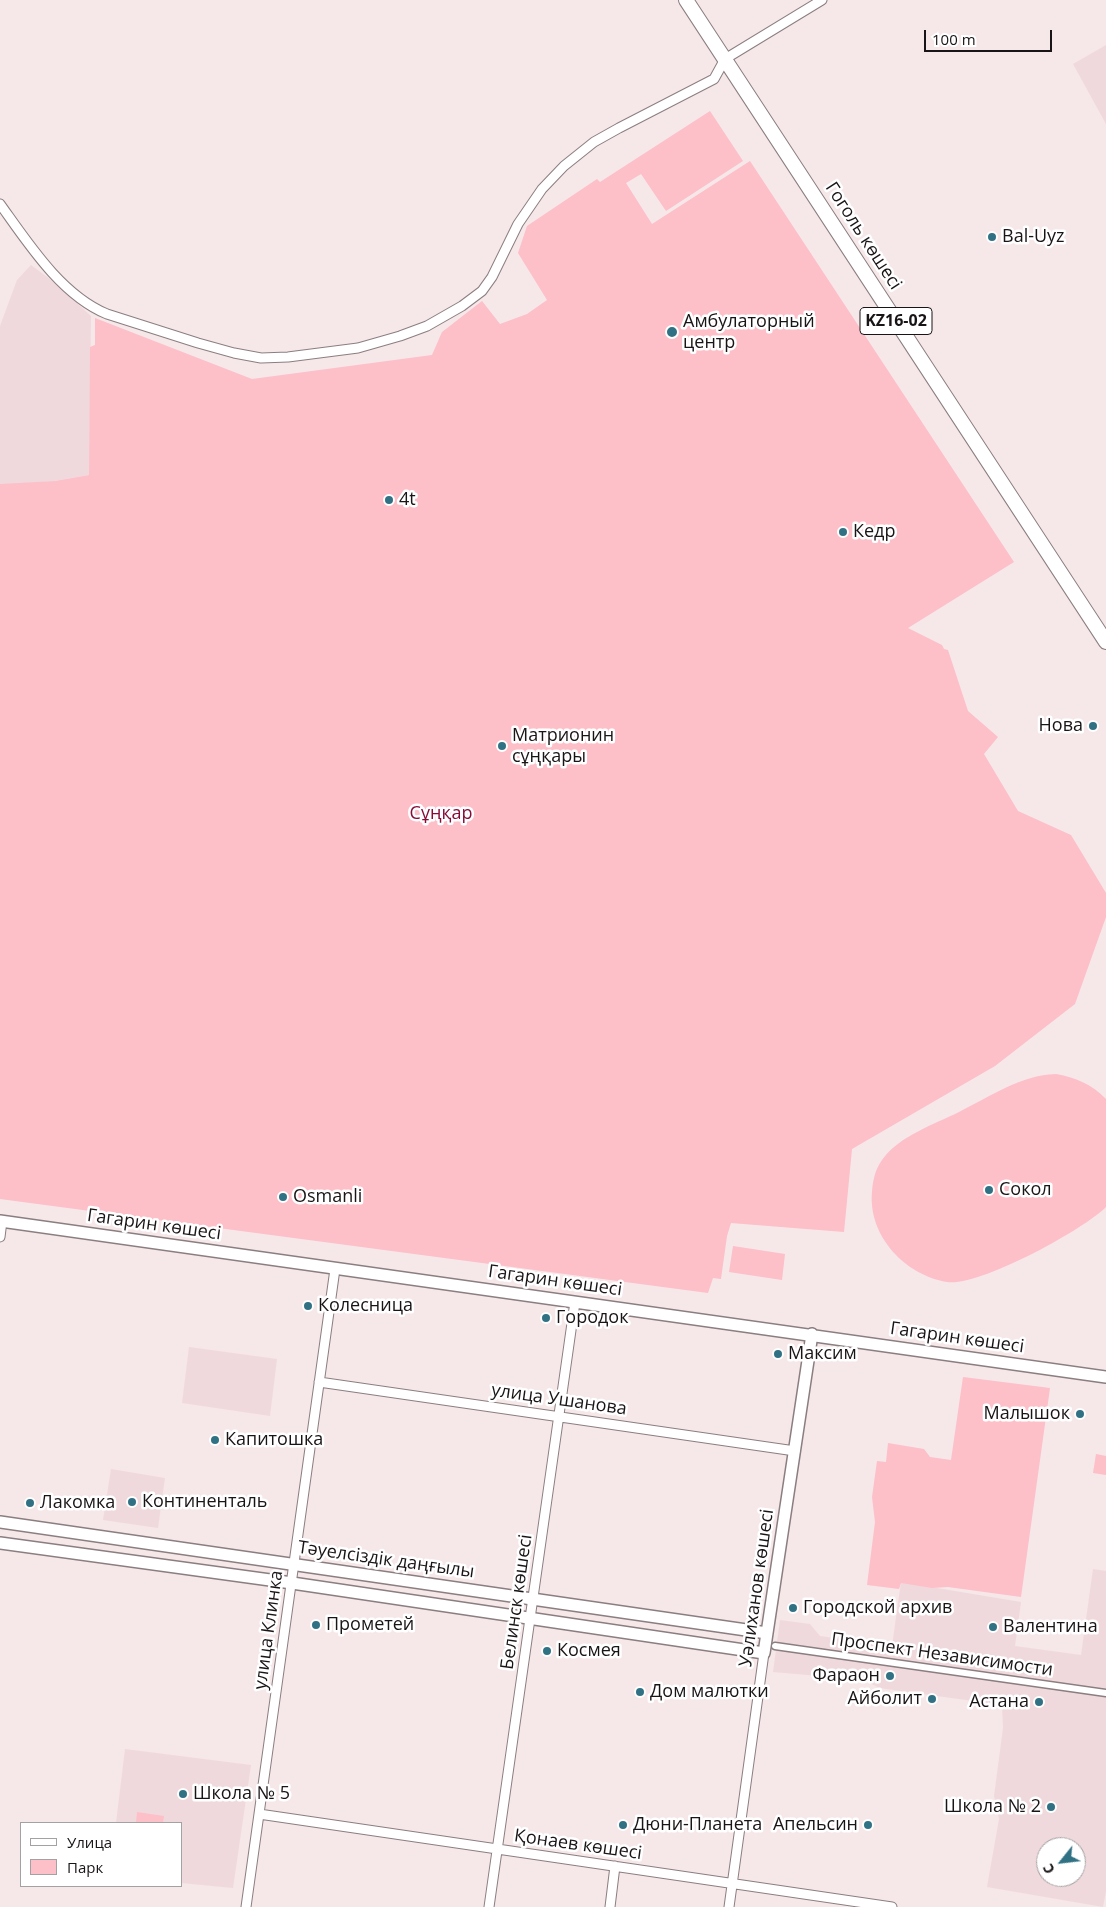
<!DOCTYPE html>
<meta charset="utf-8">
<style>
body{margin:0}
#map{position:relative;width:1106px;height:1907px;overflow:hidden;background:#f6e7e9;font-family:"Open Sans",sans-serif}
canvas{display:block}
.legend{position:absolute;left:20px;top:1822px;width:162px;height:65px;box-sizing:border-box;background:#fff;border:1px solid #a3a1a1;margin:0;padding:6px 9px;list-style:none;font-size:15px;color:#191415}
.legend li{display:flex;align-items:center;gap:10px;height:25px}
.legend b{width:25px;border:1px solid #a3a1a1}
.north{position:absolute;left:1036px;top:1837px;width:50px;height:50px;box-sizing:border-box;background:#fff;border:1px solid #a3a1a1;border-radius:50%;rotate:241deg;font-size:14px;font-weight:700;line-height:20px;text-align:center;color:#191415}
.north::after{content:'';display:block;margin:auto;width:18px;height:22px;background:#307184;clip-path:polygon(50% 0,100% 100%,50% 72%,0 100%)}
.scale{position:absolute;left:924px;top:30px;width:128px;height:22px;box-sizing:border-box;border:2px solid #191415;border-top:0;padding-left:6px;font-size:15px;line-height:18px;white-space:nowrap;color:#191415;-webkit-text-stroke:4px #fff;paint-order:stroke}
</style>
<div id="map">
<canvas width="1106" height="1907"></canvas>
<ul class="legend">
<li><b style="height:6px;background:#fff"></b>Улица</li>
<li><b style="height:14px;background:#fdbfc8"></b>Парк</li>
</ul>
<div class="north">С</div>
<div class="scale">100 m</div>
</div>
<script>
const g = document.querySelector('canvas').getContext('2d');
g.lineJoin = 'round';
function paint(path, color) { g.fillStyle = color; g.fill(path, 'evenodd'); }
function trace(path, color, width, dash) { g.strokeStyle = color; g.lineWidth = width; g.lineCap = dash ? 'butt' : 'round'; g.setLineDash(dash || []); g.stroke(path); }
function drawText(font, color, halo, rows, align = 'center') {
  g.font = font + ' "Open Sans",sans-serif'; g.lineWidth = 5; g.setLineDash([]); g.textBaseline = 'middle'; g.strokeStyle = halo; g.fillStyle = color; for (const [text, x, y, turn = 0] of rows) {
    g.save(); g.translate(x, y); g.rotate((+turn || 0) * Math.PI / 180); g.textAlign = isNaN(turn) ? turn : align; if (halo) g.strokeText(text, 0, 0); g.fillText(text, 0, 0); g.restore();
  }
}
const built = new Path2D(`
 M1106 45V124L1073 64Z
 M31 265 54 282 91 316 89 475 55 481 6 485 0 484V326L17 280Z
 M189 1347 277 1359 270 1416 182 1403Z
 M111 1469 165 1478 158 1528 103 1520Z
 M1093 1569 1106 1571V1891L1103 1907 987 1887 999 1819 994 1796 1003 1728 1002 1705 879 1688 865 1680 773 1672 780 1620 810 1624 820 1636 892 1646 901 1582 1021 1602 1015 1646 1081 1655ZM1046 1847H1076V1877H1046Z
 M125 1749 251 1765 233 1888 181 1883V1823H116Z`);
const green = new Path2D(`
 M710 111 743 161 666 211 641 174 626 183 652 224 750 161 1014 562 908 628 942 645 944 649 948 650 968 711 998 737 984 754 1018 811 1071 835 1106 893V917L1075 1004 995 1066 852 1149 844 1232 731 1223 727 1236 721 1279 713 1278 708 1293 0 1199V484L55 481 89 475 90 347 95 345V318L252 379 432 355 442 332 482 301 500 324 527 314 547 300 518 253 527 226 597 179 600 182Z
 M1056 1074C1077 1078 1091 1084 1106 1099V1207C1083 1230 979 1287 947 1282 905 1275 868 1236 872 1192 873 1180 875 1170 882 1160 899 1136 933 1125 959 1112 989 1097 1021 1075 1056 1074Z
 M733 1246 785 1254 782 1280 729 1272Z
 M963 1377 1050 1388 1021 1597 948 1587 932 1588 901 1583 899 1589 867 1585 875 1522 872 1497 877 1461 886 1462 888 1443 924 1449 930 1457 951 1460Z
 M1096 1454 1106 1456V1475L1093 1473Z
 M137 1812 164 1816 163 1823H136Z`);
const pedestrian = new Path2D(`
 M775 1646 1106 1693`);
const minor = new Path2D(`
 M0 204C28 243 61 295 107 314L198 343 234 353 261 358 288 357 358 348 400 336 427 326 462 306 482 291 492 277 518 224 542 189 564 166 594 142 619 128 714 79 725 59 822 0
 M0 1237 2 1221
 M319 1382 795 1451
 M259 1814 892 1907
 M246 1907 335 1269
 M489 1907 575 1302
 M610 1907 615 1866
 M729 1907 764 1653`);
const tertiary = new Path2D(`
 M0 1221 1106 1377
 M0 1522 767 1633
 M0 1543 292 1583 764 1653 812 1334`);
const primary = new Path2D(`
 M686 0 1106 642`);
const markers = [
 [992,237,5,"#307184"],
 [672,332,6,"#307184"],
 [389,500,5,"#307184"],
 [843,532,5,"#307184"],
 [1093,726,5,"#307184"],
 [502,746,5,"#307184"],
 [989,1190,5,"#307184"],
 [283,1197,5,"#307184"],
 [308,1306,5,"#307184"],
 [546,1318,5,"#307184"],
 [778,1354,5,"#307184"],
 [1080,1414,5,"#307184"],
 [215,1440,5,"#307184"],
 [132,1502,5,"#307184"],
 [30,1503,5,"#307184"],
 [793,1608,5,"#307184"],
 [316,1625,5,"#307184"],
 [993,1627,5,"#307184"],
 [547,1651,5,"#307184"],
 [890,1676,5,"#307184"],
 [640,1692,5,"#307184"],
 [932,1699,5,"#307184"],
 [1039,1702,5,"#307184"],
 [183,1794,5,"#307184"],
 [1051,1807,5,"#307184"],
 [623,1825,5,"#307184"],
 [868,1825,5,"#307184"]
];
const shields = [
 [896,321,72]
];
const shieldNames = [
 ["KZ16-02",896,321]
];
const streetNames = [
 ["Гоголь көшесі",863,236,57],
 ["Гагарин көшесі",154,1225,8],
 ["Гагарин көшесі",555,1281,8],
 ["Гагарин көшесі",957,1338,8],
 ["улица Ушанова",559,1400,8],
 ["Тәуелсіздік даңғылы",386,1560,8],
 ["Уәлиханов көшесі",757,1588,-82],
 ["Белинск көшесі",517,1602,-82],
 ["улица Клинка",269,1630,-82],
 ["Проспект Независимости",942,1655,8],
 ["Қонаев көшесі",578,1845,8]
];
const poiNames = [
 ["Bal-Uyz",1002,237],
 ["Амбулаторный",683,322],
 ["центр",683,343],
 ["4t",399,500],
 ["Кедр",853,532],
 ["Нова",1083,726,"right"],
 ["Матрионин",512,736],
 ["сұңқары",512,757],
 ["Сокол",999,1190],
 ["Osmanli",293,1197],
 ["Колесница",318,1306],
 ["Городок",556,1318],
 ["Максим",788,1354],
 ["Малышок",1070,1414,"right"],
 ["Капитошка",225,1440],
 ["Континенталь",142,1502],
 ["Лакомка",40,1503],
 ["Городской архив",803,1608],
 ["Прометей",326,1625],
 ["Валентина",1003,1627],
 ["Космея",557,1651],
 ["Фараон",880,1676,"right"],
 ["Дом малютки",650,1692],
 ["Айболит",922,1699,"right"],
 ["Астана",1029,1702,"right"],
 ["Школа № 5",193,1794],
 ["Школа № 2",1041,1807,"right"],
 ["Дюни-Планета",633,1825],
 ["Апельсин",858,1825,"right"]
];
const parkNames = [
 ["Сұңқар",441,814]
];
paint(built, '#f0d9dd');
paint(green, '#fdbfc8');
trace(pedestrian, '#8b7e80', 9);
trace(minor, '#8b7e80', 11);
trace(tertiary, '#8b7e80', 14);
trace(primary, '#8b7e80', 16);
trace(pedestrian, '#fff', 6);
trace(minor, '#fff', 9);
trace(tertiary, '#fff', 11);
trace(primary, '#fff', 14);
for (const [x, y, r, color] of markers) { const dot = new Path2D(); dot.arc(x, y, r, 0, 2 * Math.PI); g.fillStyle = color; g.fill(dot); trace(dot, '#fff', 2); }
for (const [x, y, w] of shields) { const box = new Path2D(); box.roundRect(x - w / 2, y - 13.5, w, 27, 4); g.fillStyle = '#fff'; g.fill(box); trace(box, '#191415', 1); }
drawText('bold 16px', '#191415', null, shieldNames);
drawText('18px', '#191415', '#fff', streetNames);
drawText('18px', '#191415', '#fff', poiNames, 'left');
drawText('18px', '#870d38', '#fff', parkNames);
</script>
